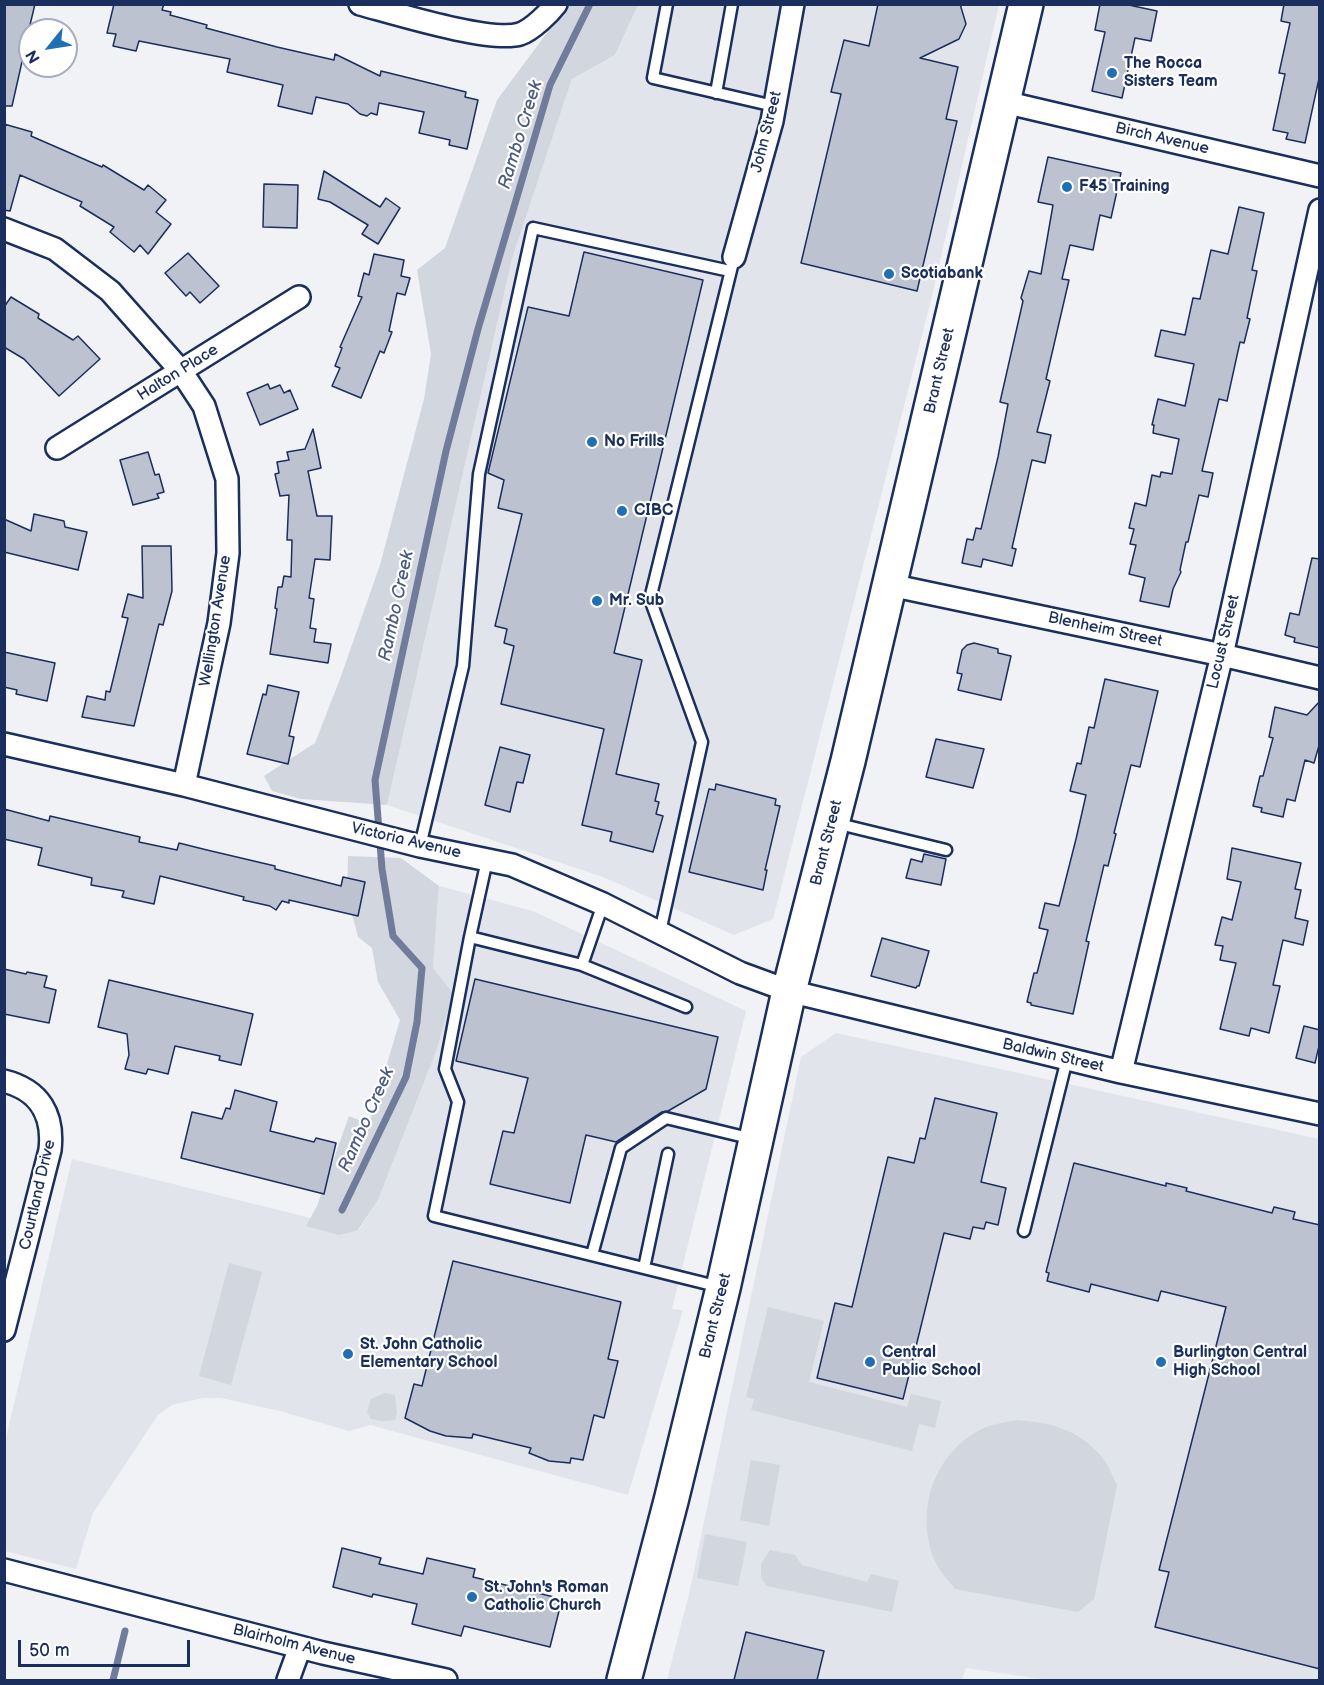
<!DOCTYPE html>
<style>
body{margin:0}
#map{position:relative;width:1324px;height:1685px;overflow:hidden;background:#f1f2f5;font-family:"Balsamiq Sans",sans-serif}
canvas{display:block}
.frame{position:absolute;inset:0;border:6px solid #1b2f5e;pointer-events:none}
.north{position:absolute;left:18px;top:18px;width:60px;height:60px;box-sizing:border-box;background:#fff;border:2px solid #a4acbf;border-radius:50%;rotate:240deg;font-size:16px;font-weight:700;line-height:24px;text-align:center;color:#1b2f5e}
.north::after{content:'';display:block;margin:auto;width:21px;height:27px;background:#1f6fb2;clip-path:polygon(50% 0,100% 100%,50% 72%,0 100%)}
.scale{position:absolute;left:18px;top:1640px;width:172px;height:27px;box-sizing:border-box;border:3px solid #1b2f5e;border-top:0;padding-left:8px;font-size:18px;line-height:21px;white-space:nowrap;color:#1b2f5e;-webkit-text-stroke:4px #fff;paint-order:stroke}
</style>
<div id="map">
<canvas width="1324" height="1685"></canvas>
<div class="frame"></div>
<div class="north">N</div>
<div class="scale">50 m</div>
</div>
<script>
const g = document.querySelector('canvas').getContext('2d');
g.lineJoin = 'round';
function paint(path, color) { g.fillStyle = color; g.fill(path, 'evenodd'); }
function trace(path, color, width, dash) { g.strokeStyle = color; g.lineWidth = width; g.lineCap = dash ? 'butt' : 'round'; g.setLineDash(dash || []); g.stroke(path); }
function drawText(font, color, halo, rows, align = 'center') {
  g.font = font + ' "Balsamiq Sans",sans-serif'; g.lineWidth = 4.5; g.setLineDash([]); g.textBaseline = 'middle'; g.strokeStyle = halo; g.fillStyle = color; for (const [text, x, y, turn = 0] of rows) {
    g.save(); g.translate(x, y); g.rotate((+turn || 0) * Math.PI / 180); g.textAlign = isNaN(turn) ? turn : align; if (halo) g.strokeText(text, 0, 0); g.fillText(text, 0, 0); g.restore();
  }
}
const built = new Path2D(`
 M638 5H999L932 296 773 919 734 935 603 877 387 805 512 259 572 79 615 55Z
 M439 886 533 911 746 1011 672 1309 683 1310 628 1495 370 1425 349 1431 280 1411 221 1398H203L172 1405 158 1415 93 1513 76 1569 5 1551V1442L72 1159 359 1230 378 1200 437 1049 453 993 433 968Z
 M836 1033 1319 1139V1680H1048L966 1668 962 1680H667L689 1594 801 1057Z`);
const green = new Path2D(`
 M564 5H638L615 55 572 79 512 259 387 805 301 799 272 791 264 776 315 743 340 679 380 565 424 399 431 354 417 270 445 248 497 100 552 26Z
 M348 856 401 858 439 886 433 968 453 993 437 1049 378 1200 358 1230 339 1235 306 1226 317 1206 349 1116 369 1124 400 1020 378 982 372 948 358 937 347 895Z
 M229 1263 262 1272 231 1385 199 1376Z
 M768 1307 824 1321 809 1382 907 1407 911 1394 941 1401 935 1428 919 1424 912 1451 751 1410 754 1399 746 1397Z
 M385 1393 395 1395 397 1412 395 1420 382 1421 371 1419 367 1412 371 1399Z
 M1016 1420C1051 1423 1076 1428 1101 1456 1108 1464 1112 1475 1117 1485L1094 1599 1078 1612 955 1589C949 1581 940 1572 936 1563 913 1513 934 1451 984 1428 994 1424 1006 1422 1016 1420Z
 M751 1460 780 1465 769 1526 740 1520Z
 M705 1534 747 1542 738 1586 697 1578Z
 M770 1550 795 1555 802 1565 867 1582 871 1574 899 1581 892 1612 767 1586 761 1578V1564Z`);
const stream = new Path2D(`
 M342 1210 406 1077 417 1022 422 968 393 936 382 869 375 780 446 451 478 329 550 85 590 4
 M113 1680 125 1631`);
const building = new Path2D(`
 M4 4H35L30 25V54L24 53 12 106H4Z
 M114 4H164L162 10 171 12 170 15 207 25 206 28 277 47 334 60 335 54 380 76 381 71 466 92 465 97 478 100 467 149 449 145 450 140 419 133 424 112 379 103 377 115 371 113 367 116 360 114 348 104 316 97 312 114 278 106 283 85 227 72 230 59 139 41 136 51 113 46 116 34 107 33Z
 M878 4H960L966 24 959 39 920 58 958 67 946 119 957 121 917 291 801 263 841 94 831 92 844 40 869 46Z
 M1100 4H1124L1157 11 1151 41 1135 38 1122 98 1092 91 1105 32 1095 30Z
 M1284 4H1320V74L1305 143 1286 139 1288 133 1273 130 1285 74 1279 73 1290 23 1281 21Z
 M4 124 32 132 31 136 102 167 103 165 144 190 148 185 166 200 156 212 171 224 148 254 140 245 134 252 110 232 114 227 80 206 82 202 20 175 10 211 4 210Z
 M1048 157 1121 173 1111 218 1100 215 1093 250 1070 245 1062 279 1069 280 1046 379 1050 381 1037 432 1051 435 1045 463 1032 460 1012 548 1016 549 1012 566 983 559 981 567 962 563 967 539 973 540 976 528 981 529 998 457 1008 404 1000 402 1023 301 1021 298 1029 271 1041 274 1053 205 1038 202Z
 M324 171 380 207 386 198 400 208 378 244 362 234 368 225 330 202 318 199Z
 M264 184 298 185 297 228 263 227Z
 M1239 207 1264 213 1252 270 1257 271 1247 318 1250 319 1244 343 1240 342 1227 401 1219 399 1202 471 1213 473 1208 497 1199 495 1188 542H1186L1180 570 1181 572 1173 589 1169 607 1140 601 1145 578 1129 574 1136 545 1130 544 1134 529 1129 528 1135 503 1146 506 1152 475 1160 477 1161 472 1172 474 1179 439 1153 433 1154 425H1152L1158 399 1185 406 1194 364 1155 356 1161 330 1185 335 1193 298 1200 299 1211 250 1228 254Z
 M584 252 703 280 614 653 642 660 616 774 659 784 655 801 659 802 656 814 663 816 653 852 610 841 612 832 582 825 604 729 501 704 514 646 504 643 507 629 495 626 522 514 498 508 504 480 488 473 528 307 569 316Z
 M188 253 219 286 200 303 190 292 186 296 165 273Z
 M374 254 404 260 401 276 410 278 405 295 397 293 389 331 392 332 384 353 380 351 361 398 332 386 340 368 335 366 342 348 340 347 362 297 358 296 364 273 369 275Z
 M11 297 39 314 38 318 73 340 78 336 100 359 59 396 24 359 4 347V307Z
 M268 384 270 389 280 385 284 393 290 390 298 409 260 425 247 393Z
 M313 429 321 468 308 471 317 516H332L330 560 315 559 309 598 314 599 310 628 316 629 314 642 331 644 328 663 270 654 277 609 275 608 278 587H282L284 576 291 577 292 540H287L289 495 280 496 275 474 279 473 277 462 289 460 287 452 305 449Z
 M148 452 155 475 159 474 164 492 157 494 159 498 133 505 120 460Z
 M34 514 64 521 65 527 87 532 78 570 4 552V519L31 531Z
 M142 546H171L172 591 163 625 159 624 156 636 134 726 82 717 87 696 105 700 106 691 110 692 128 618 122 617 128 594 143 598Z
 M1312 558 1320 559V648L1294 642 1295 638 1285 635 1290 613 1299 615Z
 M974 643 998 649V653L1011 656 1001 700 958 690 962 674 957 673 962 650 967 645Z
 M4 652 55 663 47 701 16 694 17 690 4 687Z
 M1105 679 1158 691 1140 767 1131 765 1114 833 1116 834 1108 866 1104 865 1086 941 1089 942 1073 1014 1031 1005V1003L1027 1002 1034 973H1037L1048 930 1039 928 1045 903 1059 906 1076 839 1086 795 1070 791 1077 763 1081 764 1089 727 1094 728Z
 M268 685 299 692 289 736 294 737 288 764 247 754 263 694 266 695Z
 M1320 701V742L1314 763 1305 760 1295 801 1287 799 1283 817 1261 812 1262 808 1253 806 1260 776H1263L1273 738 1269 737 1275 707 1307 715Z
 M936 739 984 749 973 788 926 777Z
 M500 747 530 755 523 783 517 782 510 812 485 805Z
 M716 784 776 799 775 805 780 806 765 870H767L763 890 689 872 709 789 715 790Z
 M4 809 49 821 50 816 140 837 139 842 177 850 179 843 207 850 275 866V869L341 886 343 877 365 882 358 916 289 900V903L282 901 276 910 270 906 243 900 244 897 160 876 154 904 122 897 124 891 91 885 92 878 38 865 42 848 4 839Z
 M1232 848 1301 863 1295 889 1301 890 1295 918 1308 921 1303 945 1283 940 1273 985 1280 986 1269 1033 1251 1028 1249 1036 1220 1029 1236 963 1220 960 1223 946 1215 945 1222 917 1232 920 1241 882 1227 879Z
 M924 854 946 859 941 885 906 878 911 859 922 862Z
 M882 938 929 951 919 986H917L916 988 871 976Z
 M4 969 26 974 27 972 47 976 44 987 56 990 49 1023 4 1014Z
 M475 979 718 1037 706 1089 668 1111 662 1112 616 1142 586 1135 570 1203 490 1184 503 1131 514 1133 528 1078 456 1061Z
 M109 980 253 1014 241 1065 219 1060 220 1056 175 1046 168 1074 148 1069 146 1074 125 1069 129 1055 127 1034 98 1027Z
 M1304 1026 1320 1030V1042L1315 1063 1296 1058Z
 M235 1090 277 1102 270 1131 314 1142 316 1138 336 1143 324 1194 181 1158 192 1112 222 1119 226 1108 230 1109Z
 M935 1098 997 1113 981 1182 1006 1188 998 1225 986 1222 984 1229 973 1227 970 1239 944 1233 903 1399 817 1378 835 1303 852 1307 888 1157 914 1163 920 1138 925 1139Z
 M1074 1163 1166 1186V1183L1187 1188 1186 1191 1272 1213 1274 1207 1295 1212 1293 1219 1320 1225V1669L1155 1627 1169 1572 1159 1570 1226 1307 1161 1291 1158 1301 1091 1284 1089 1292 1047 1281 1049 1273 1046 1272Z
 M453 1261 621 1302 608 1359 618 1361 604 1418 594 1415 583 1460 571 1458 570 1463 549 1461 529 1453 531 1448 473 1434 472 1438 446 1436 430 1431 405 1418 414 1384 422 1386Z
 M342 1548 381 1558 379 1564 423 1574 427 1558 475 1569 473 1577 562 1599 550 1647 464 1626 461 1636 412 1624 417 1604 373 1594 372 1597 333 1587Z
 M746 1632 824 1651 817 1680H734Z`);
const service = new Path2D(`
 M667 4 653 78 774 106
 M716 93 732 4
 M835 823 946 850
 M420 846 463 666 479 474 533 228 730 271
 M487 860 470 937 445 1069 458 1102 434 1216 720 1287
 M660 932 702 742 650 599 732 266
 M470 937 582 965 686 1007
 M582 965 603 904
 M1024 1231 1067 1059
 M592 1255 621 1148 666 1118 753 1139
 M644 1268 668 1154`);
const minor = new Path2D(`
 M360 4C394 13 490 43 520 34 532 30 549 13 556 4
 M1004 102 1320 176
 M4 229 55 249 110 291 181 371 204 406 227 479 228 553 219 623 184 785
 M734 257 772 121 793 4
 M57 448 299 297
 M890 585 1222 655 1320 678
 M4 744 184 785 420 846 512 865 603 904 740 973 789 991 1121 1072 1320 1114
 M1121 1072 1222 655 1320 210
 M4 1081C40 1090 54 1115 50 1150L4 1330
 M4 1570 323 1653 446 1680
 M288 1680 300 1647`);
const primary = new Path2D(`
 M624 1680 671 1501 723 1288 789 991 848 761 1026 4`);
const markers = [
 [1112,73,6,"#1f6fb2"],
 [1067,187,6,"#1f6fb2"],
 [889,274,6,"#1f6fb2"],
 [592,442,6,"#1f6fb2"],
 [622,511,6,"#1f6fb2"],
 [597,601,6,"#1f6fb2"],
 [348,1354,6,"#1f6fb2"],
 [870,1362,6,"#1f6fb2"],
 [1161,1362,6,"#1f6fb2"],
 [472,1597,6,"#1f6fb2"]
];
const poiNames = [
 ["The Rocca",1124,64],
 ["Sisters Team",1124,82],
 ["F45 Training",1079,187],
 ["Scotiabank",901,274],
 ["No Frills",604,442],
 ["CIBC",634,511],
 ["Mr. Sub",609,601],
 ["St. John Catholic",360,1345],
 ["Elementary School",360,1363],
 ["Central",882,1353],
 ["Public School",882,1371],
 ["Burlington Central",1173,1353],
 ["High School",1173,1371],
 ["St. John's Roman",484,1588],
 ["Catholic Church",484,1606]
];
const streetNames = [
 ["John Street",767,132,-76],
 ["Birch Avenue",1162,139,13],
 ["Brant Street",940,371,-77],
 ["Halton Place",178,373,-32],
 ["Wellington Avenue",216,621,-81],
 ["Blenheim Street",1105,630,12],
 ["Locust Street",1224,642,-77],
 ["Victoria Avenue",406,841,13],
 ["Brant Street",827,843,-76],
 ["Baldwin Street",1053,1056,13],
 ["Courtland Drive",38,1195,-77],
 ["Brant Street",716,1316,-76],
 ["Blairholm Avenue",294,1645,14]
];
const waterNames = [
 ["Rambo Creek",521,135,-73],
 ["Rambo Creek",397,606,-78],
 ["Rambo Creek",367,1120,-66]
];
paint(built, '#e1e4ea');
paint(green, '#d2d6df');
trace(stream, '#707c9a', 7);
paint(building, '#bcc2d0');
trace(building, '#1b2f5e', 1.5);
trace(service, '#1b2f5e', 15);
trace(minor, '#1b2f5e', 26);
trace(primary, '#1b2f5e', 38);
trace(service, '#fff', 10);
trace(minor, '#fff', 21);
trace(primary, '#fff', 33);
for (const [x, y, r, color] of markers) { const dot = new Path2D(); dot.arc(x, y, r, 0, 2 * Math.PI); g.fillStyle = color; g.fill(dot); trace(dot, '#fff', 2); }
drawText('bold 16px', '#1b2f5e', '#fff', poiNames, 'left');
drawText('16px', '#1b2f5e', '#fff', streetNames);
drawText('italic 18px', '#4c5c81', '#fff', waterNames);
</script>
